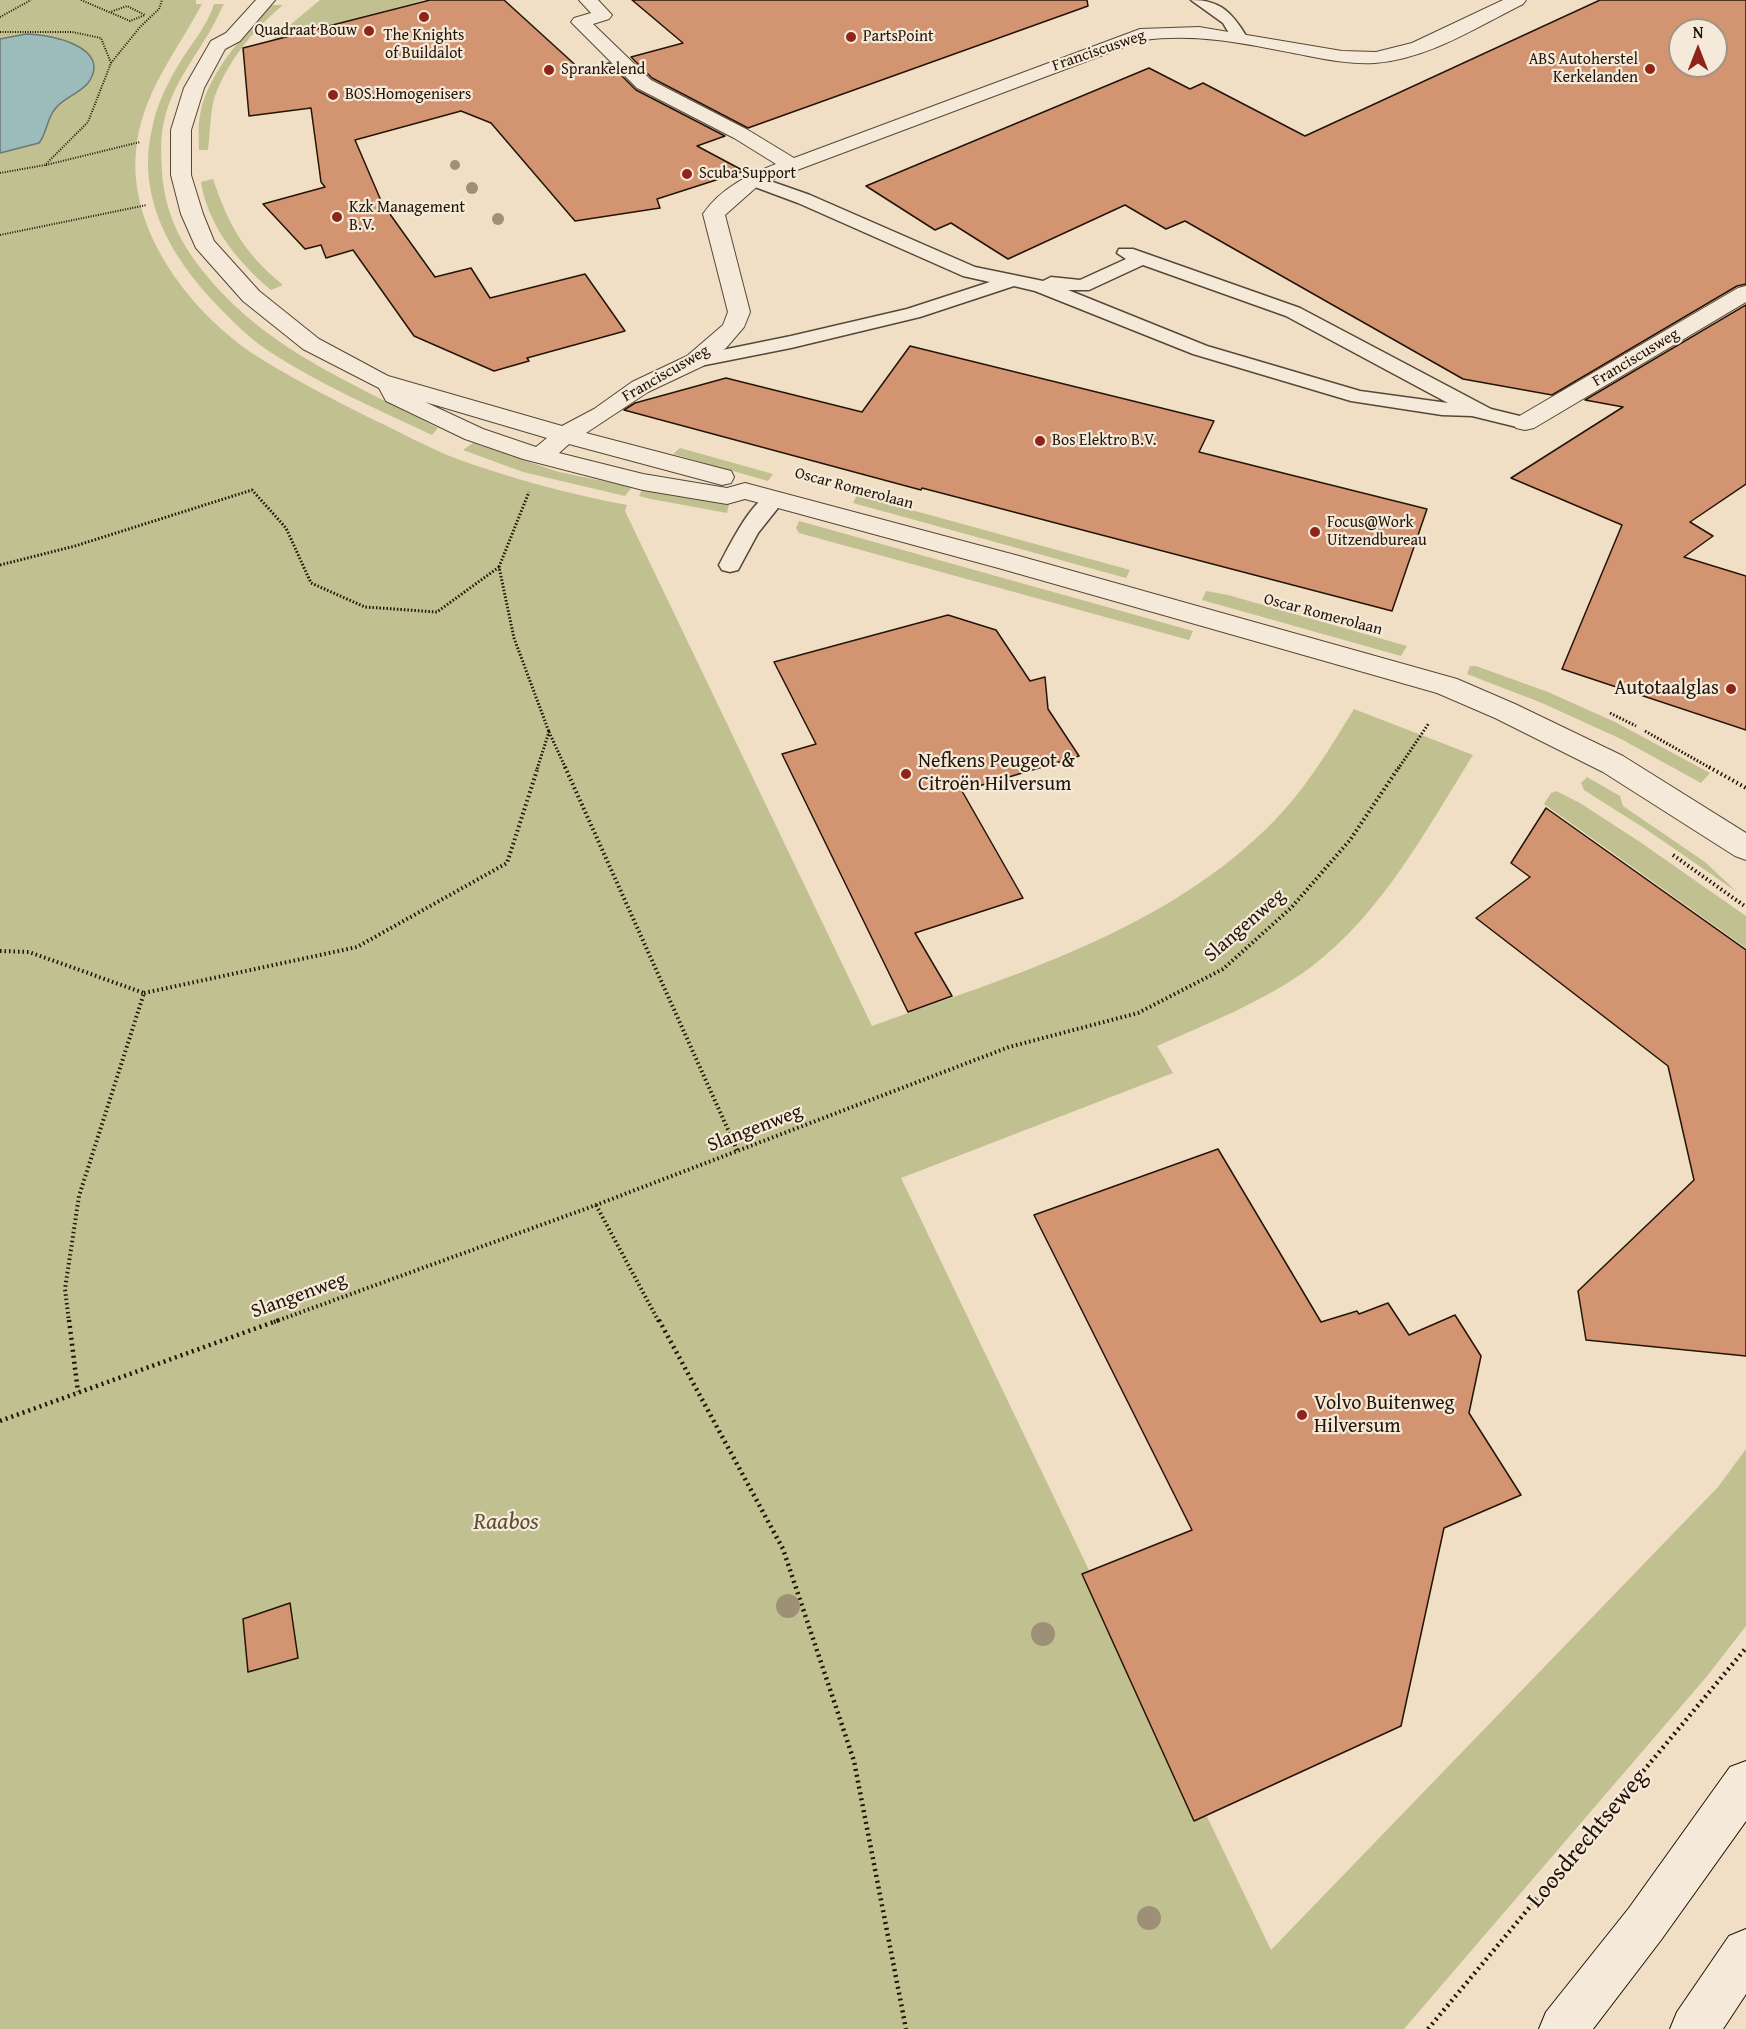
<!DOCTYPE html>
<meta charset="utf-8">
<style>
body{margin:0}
#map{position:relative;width:1746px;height:2029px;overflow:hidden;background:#f0dfc4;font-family:"Gentium Book Plus",serif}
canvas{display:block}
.north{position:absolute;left:1668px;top:18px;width:60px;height:60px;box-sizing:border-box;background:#f5ead9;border:2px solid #a19485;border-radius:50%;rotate:0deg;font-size:16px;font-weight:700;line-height:24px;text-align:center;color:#241407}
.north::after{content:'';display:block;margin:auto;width:21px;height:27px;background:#8f2418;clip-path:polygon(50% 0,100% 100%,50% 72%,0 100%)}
</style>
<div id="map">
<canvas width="1746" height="2029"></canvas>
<div class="north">N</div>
</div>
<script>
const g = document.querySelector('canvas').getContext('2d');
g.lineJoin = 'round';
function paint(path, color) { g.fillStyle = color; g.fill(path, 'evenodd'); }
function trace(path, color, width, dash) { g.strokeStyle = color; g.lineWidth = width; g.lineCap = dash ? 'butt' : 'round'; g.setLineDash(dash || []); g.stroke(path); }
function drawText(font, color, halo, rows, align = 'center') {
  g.font = font + ' "Gentium Book Plus",serif'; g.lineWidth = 4.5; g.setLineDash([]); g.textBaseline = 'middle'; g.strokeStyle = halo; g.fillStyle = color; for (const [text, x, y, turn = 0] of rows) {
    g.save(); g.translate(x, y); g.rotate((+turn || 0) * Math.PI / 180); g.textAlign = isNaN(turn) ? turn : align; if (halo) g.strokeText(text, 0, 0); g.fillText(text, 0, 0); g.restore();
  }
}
const green = new Path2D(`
 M0 0H196V4H202C176 53 141 94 136 151 128 233 193 315 258 357 295 380 334 400 374 420 400 432 425 446 452 457 509 478 568 494 627 505L625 511 872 1026C1013 975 1167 931 1275 820 1307 787 1330 748 1354 709L1473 755C1426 830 1383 912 1311 967 1265 1001 1209 1023 1157 1046L1173 1073 901 1178 1271 1950 1718 1487 1746 1449V1626L1708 1675 1404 2029H0Z
 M320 0H424L322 28 268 55 262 53 272 40Z
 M214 4H224C220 11 217 18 214 24 197 55 174 82 165 117 160 135 161 153 162 171 164 209 179 241 202 270 265 350 352 382 438 428L432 435C377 409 321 385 270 352 250 339 232 321 216 304 171 257 136 197 152 129 157 103 168 82 182 59 193 42 208 24 214 4Z
 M272 5H283C254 29 226 63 214 99 210 115 210 134 208 150H199C199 141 198 132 199 122 204 76 242 37 272 5Z
 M213 179C229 226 244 253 283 285L271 290C238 262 208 226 201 182Z
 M473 443 559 472 632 487 625 496 523 472 463 450Z
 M680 448 773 474 768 481 673 454Z
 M643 488 729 504 727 513 651 499 639 496Z
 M857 495 1130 570 1126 578 853 503Z
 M799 521 1193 631 1189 640 799 533 796 528Z
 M1206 591 1228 595 1407 646 1401 656 1202 600Z
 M1470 666H1476L1548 692 1615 722 1710 773 1701 783 1621 739 1542 703 1467 674Z
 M1587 777 1620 796 1623 806 1705 862 1737 892 1647 830 1584 790 1581 783Z
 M1556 791 1580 803 1640 842 1746 916V948L1544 804 1551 793Z`);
const water = new Path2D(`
 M26 34C49 34 114 47 88 83 79 94 63 98 55 109 47 118 47 133 39 143L0 153V39Z`);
const building = new Path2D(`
 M430 0H504L582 71 609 63 636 90 725 136 697 146 744 171 657 199 660 208 575 221 491 123 461 111 355 140 382 203 435 277 471 268 490 298 585 274 625 331 527 358 529 361 494 371 414 336 353 250 326 258 321 245 305 249 263 204 325 187 321 182 311 108 249 116 243 48Z
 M632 0H1087L1088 6 748 128 652 78 631 57 683 43Z
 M1600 0H1746V284L1737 286 1552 395 1463 379 1185 221 1166 229 1125 205 1008 259 951 223 935 230 866 186 1149 68 1190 89 1203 83 1305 136ZM1680 30H1716V66H1680Z
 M1746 305V484L1690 522 1713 536 1684 557 1746 576V730L1562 669 1622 525 1511 478 1623 407 1585 400Z
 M910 346 1214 421 1199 452 1427 509 1392 611 922 488 921 490 624 410 635 403 726 378 862 412Z
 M948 615 996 630 1030 681 1045 677 1048 709 1079 756 962 791 1023 898 915 933 952 996 908 1012 782 754 816 744 774 662Z
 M1546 808 1746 950V1356L1586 1340 1578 1291 1694 1180 1668 1066 1476 918 1530 877 1511 863Z
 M1218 1149 1321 1322 1357 1311 1359 1314 1388 1303 1409 1335 1455 1315 1481 1356 1469 1413 1521 1495 1444 1528 1401 1726 1194 1821 1082 1574 1192 1530 1034 1215Z
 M290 1603 298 1658 248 1672 243 1619Z`);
const pathFar3 = new Path2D(`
 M81 0 130 21 145 15 127 6 110 12
 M0 17 31 0
 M0 32H72L101 38 111 63 88 122 45 165 0 173
 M111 63 140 27 159 9 162 0
 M46 165 140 142
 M0 235 147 205`);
const pathFar2 = new Path2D(`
 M0 565 75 546 252 490 286 528 311 583 365 607 437 612 499 567 514 638 549 732
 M499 567 529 492
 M1610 713 1636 726
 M1645 731 1712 769
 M537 769 549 732 566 769
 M1398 769 1429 723`);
const pathFar1 = new Path2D(`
 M565 767 738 1152
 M1709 767 1746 788
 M1673 855 1746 907
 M0 951 29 952 144 993 79 1196 65 1289 69 1322
 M144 993 357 947 507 863 538 767
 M596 1205 659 1322
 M274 1322 596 1205 1009 1047 1138 1013 1223 969 1291 908 1350 840 1399 767`);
const path = new Path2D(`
 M69 1320 78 1392
 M659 1320 783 1549 854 1761 906 2029
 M0 1421 279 1320
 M1428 2029 1746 1648`);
const lane = new Path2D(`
 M1191 0C1221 0 1232 13 1247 37L1245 40H1233L1223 23Z
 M753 175 810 195 975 267 1043 281 1051 277 1080 280 1126 259 1117 253 1119 249H1133L1300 308 1491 409 1532 419 1535 423 1532 427 1525 429 1472 416 1442 415 1351 401 1193 354 1035 291 1014 286 920 317 791 348 695 367 688 365 685 361 688 357 791 336 907 309 990 282 963 276 798 203 747 184 744 180 747 176ZM1143 265 1286 316 1448 403 1360 391 1207 346 1068 290H1089Z
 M774 492 782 494 785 499 758 533 738 570 730 572 722 570 719 565C730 545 752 498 774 492Z`);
const street = new Path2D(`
 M256 0H275L240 41 225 49 204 88 191 130V175L203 214 214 241 259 291 319 339 388 376 562 426 594 409 632 382 687 356 723 325 728 312 703 214C721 188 748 175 776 164L734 138 637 88 571 22 574 18 591 13 579 0H598L612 15 609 19 593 24 651 80 748 130 794 158 1140 29 1199 27 1342 51 1376 52 1412 43 1503 0H1526L1523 4C1477 27 1428 59 1375 63 1348 65 1320 58 1293 53 1243 43 1195 33 1143 40L760 184 725 215 750 312 744 327 726 348 703 366 648 392 586 433 731 471 734 477 731 483 722 485 569 444 559 453 643 474 727 488 745 483 1019 556 1457 679 1515 704 1623 756 1746 833V860L1735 856 1603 772 1495 718 1437 693 1002 569 745 499 727 504 643 490 523 459 465 439 386 401 379 388 303 349 243 301 196 248 181 214 171 175V130L184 88 211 41 226 33ZM425 402 547 438 536 447 483 429Z
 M1746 286V302L1534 428 1525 430 1516 428 1513 423 1516 418 1738 288Z`);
const secondary = new Path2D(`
 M1746 1761V1821L1661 1940 1593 2029H1539L1546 2012 1629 1908 1730 1767Z
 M1746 1929V1994L1723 2029H1670L1677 2012 1729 1936Z`);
const trees = [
 [455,165,5],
 [472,188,6],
 [498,219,6],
 [788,1606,12],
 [1043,1634,12],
 [1149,1918,12]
];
const markers = [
 [424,17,6,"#8f2418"],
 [369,31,6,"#8f2418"],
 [851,37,6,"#8f2418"],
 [1650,69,6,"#8f2418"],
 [549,70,6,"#8f2418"],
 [333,95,6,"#8f2418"],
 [687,174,6,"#8f2418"],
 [337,217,6,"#8f2418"],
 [1040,441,6,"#8f2418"],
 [1315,532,6,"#8f2418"],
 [1731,689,6,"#8f2418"],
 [906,774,6,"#8f2418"],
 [1302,1415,6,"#8f2418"]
];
const farPoinames = [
 ["Quadraat Bouw",357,31,"right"],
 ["The Knights",424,36,"center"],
 ["of Buildalot",424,54,"center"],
 ["PartsPoint",863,37],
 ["ABS Autoherstel",1638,60,"right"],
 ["Kerkelanden",1638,78,"right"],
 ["Sprankelend",561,70],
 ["BOS.Homogenisers",345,95],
 ["Scuba Support",699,174],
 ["Kzk Management",349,208],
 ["B.V.",349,226],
 ["Bos Elektro B.V.",1052,441],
 ["Focus@Work",1327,523],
 ["Uitzendbureau",1327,541]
];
const farStreetnames = [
 ["Franciscusweg",1099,51,-19],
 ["Franciscusweg",1636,358,-31],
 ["Franciscusweg",666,374,-30],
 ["Oscar Romerolaan",854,489,15],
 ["Oscar Romerolaan",1323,615,15]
];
const poiNames = [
 ["Autotaalglas",1719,689,"right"],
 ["Nefkens Peugeot &",918,762],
 ["Citroën Hilversum",918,785],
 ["Volvo Buitenweg",1314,1404],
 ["Hilversum",1314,1427]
];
const streetNames = [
 ["Slangenweg",1245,926,-41],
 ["Slangenweg",755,1129,-21],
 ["Slangenweg",299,1296,-20]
];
const nearParknames = [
 ["Raabos",506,1523]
];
const nearStreetnames = [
 ["Loosdrechtseweg",1588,1839,-50]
];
paint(green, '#c0c090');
paint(water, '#9cbbbb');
trace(water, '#6c7873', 1.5);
paint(building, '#d39472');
trace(building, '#241407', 1.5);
trace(lane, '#574736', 3);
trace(street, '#574736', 2);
trace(secondary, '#241407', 2);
trace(pathFar3, '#241407', 2, [1, 1.5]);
trace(pathFar2, '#241407', 3, [1.5, 2]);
trace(pathFar1, '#241407', 4, [1.5, 3]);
trace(path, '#241407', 4.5, [2, 4]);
paint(lane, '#f5ead9');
paint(street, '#f5ead9');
paint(secondary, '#f5ead9');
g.fillStyle = '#9e9076';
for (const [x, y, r] of trees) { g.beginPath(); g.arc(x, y, r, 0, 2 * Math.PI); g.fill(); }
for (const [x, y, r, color] of markers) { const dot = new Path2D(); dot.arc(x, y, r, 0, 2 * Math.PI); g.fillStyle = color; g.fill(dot); trace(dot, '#f5ead9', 2); }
drawText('16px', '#241407', '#f5ead9', farPoinames, 'left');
drawText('16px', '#241407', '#f5ead9', farStreetnames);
drawText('20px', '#241407', '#f5ead9', poiNames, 'left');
drawText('20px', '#241407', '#f5ead9', streetNames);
drawText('italic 24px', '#5b5037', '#f5ead9', nearParknames);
drawText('24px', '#241407', '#f5ead9', nearStreetnames);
</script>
